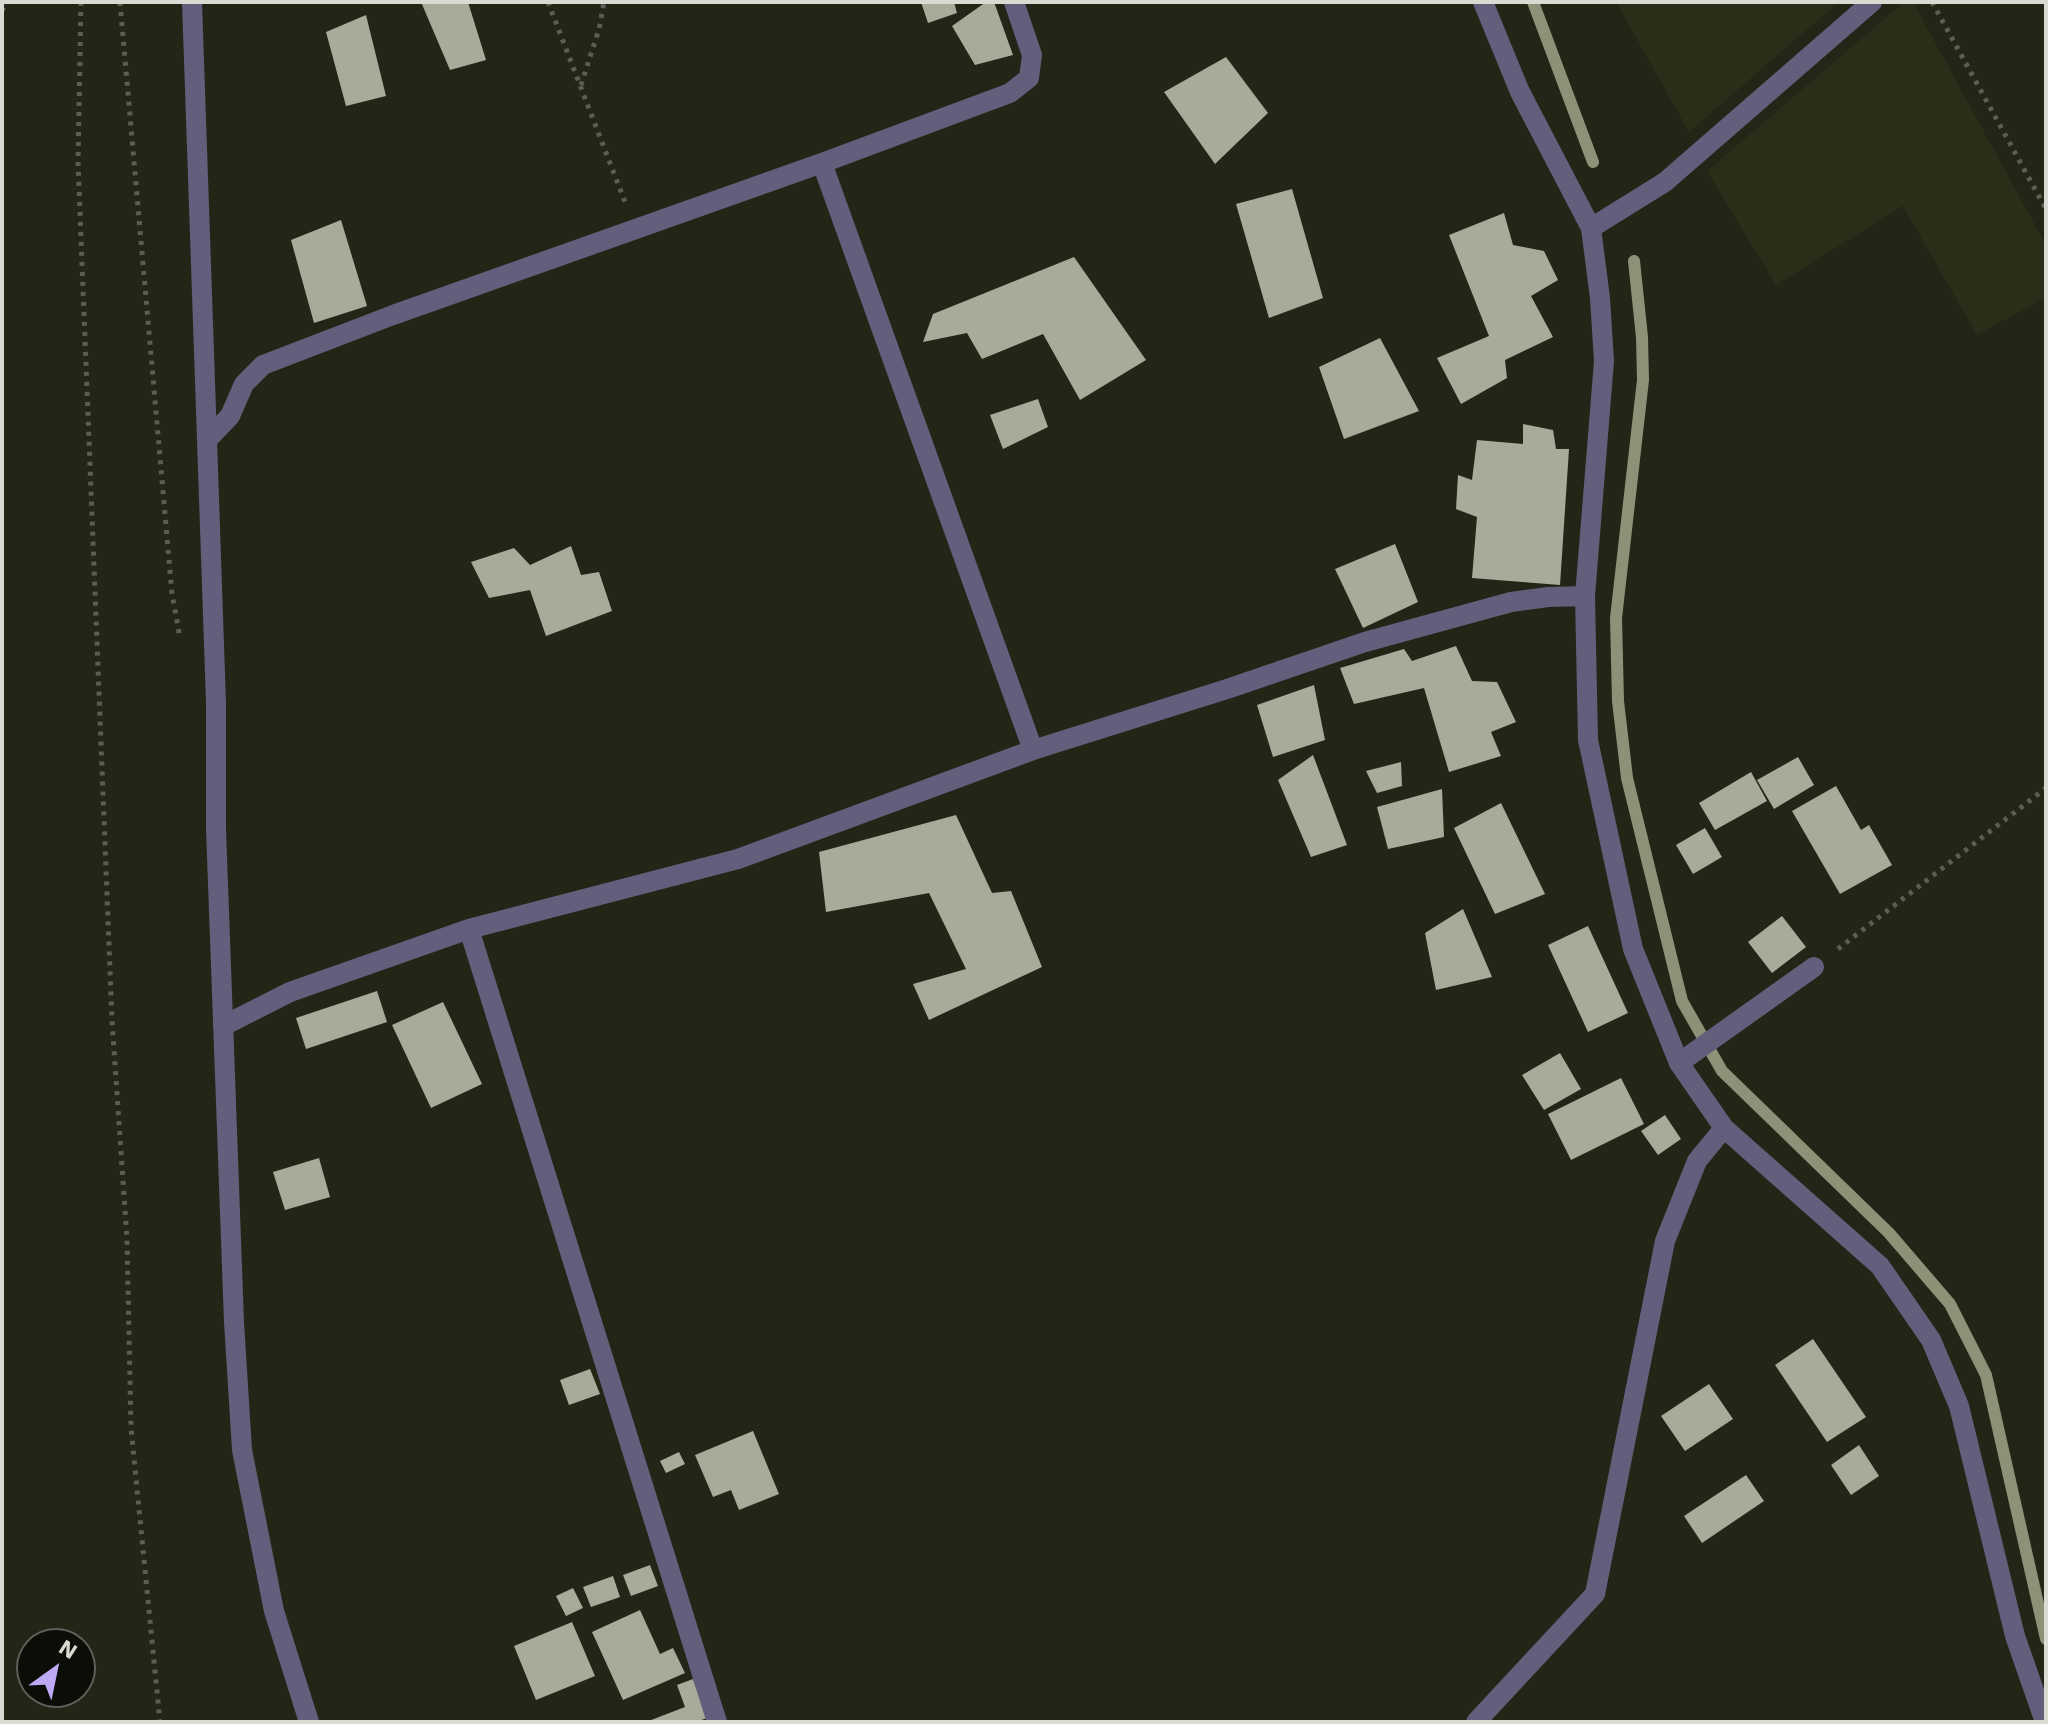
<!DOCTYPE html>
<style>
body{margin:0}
#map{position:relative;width:2048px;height:1724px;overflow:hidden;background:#232517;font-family:"Work Sans",sans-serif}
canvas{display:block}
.frame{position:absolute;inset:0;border:4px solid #d9dbd2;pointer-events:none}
.north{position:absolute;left:16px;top:1628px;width:80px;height:80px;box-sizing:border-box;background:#0c0d07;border:2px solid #5e5f58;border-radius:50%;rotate:33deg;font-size:22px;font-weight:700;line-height:32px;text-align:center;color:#d9dbd2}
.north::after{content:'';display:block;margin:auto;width:28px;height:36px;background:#bda9f5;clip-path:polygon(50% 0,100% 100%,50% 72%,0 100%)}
</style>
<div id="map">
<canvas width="2048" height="1724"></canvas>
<div class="frame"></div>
<div class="north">N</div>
</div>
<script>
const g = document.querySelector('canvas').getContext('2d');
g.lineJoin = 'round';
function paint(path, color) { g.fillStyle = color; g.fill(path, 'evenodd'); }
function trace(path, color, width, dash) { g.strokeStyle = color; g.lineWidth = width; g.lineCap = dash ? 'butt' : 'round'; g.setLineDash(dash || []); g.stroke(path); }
const built = new Path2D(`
 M1616 2H1839L1689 132Z
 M1904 2H1913L2046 245V297L1977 335 1903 206 1776 285 1707 171Z`);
const stream = new Path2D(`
 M1533 2 1593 162
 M1634 261 1642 337 1643 380 1616 618 1618 701 1627 778 1682 1001 1722 1071 1889 1233 1950 1304 1986 1375 2046 1639`);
const building = new Path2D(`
 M421 2H468L486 60 450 70Z
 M921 2H954L957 13 928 23Z
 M986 2H994L1013 55 975 65 952 26Z
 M366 15 386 96 346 106 326 32Z
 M1226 57 1268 113 1215 164 1164 92Z
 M1292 189 1323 298 1269 318 1236 204Z
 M1504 213 1513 245 1544 251 1558 280 1531 296 1553 337 1505 360 1507 378 1461 404 1437 358 1489 336 1449 235Z
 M341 220 367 306 314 323 291 240Z
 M1074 257 1146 360 1080 400 1043 334 982 359 967 333 923 342 933 314Z
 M1380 338 1419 411 1344 439 1319 367Z
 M1038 399 1048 427 1003 449 990 415Z
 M1523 424 1553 430 1556 449H1569L1560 585 1472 578 1477 517 1456 509 1458 475 1472 480 1477 440 1523 444Z
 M1395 544 1418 602 1363 628 1335 569Z
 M571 546 581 575 599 572 612 611 546 636 530 590 489 598 471 562 514 548 530 565Z
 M1456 646 1472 681 1497 682 1516 722 1491 732 1501 756 1449 772 1424 688 1354 704 1340 668 1404 649 1412 661Z
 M1314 685 1325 740 1273 757 1257 705Z
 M1313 755 1347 845 1311 857 1278 780Z
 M1798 757 1814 785 1774 809 1757 780Z
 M1401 762 1402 786 1377 793 1366 771Z
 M1751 772 1767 801 1715 830 1699 803Z
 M1836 786 1861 830 1869 825 1892 865 1840 894 1792 811Z
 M1442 789 1444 837 1388 849 1377 807Z
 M1501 803 1545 894 1495 914 1454 828Z
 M956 815 992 893 1011 891 1042 967 929 1020 913 984 966 969 929 893 826 912 819 852Z
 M1705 828 1722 857 1693 874 1676 845Z
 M1463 909 1492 977 1436 990 1425 933Z
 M1782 916 1806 947 1772 973 1748 942Z
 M1588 926 1628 1013 1588 1032 1548 945Z
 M377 991 387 1022 306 1049 296 1018Z
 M443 1002 482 1084 431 1108 392 1025Z
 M1560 1053 1581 1089 1544 1110 1522 1075Z
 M1621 1078 1644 1124 1571 1160 1548 1114Z
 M1665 1115 1681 1139 1658 1155 1641 1131Z
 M319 1158 330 1197 285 1210 273 1172Z
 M1813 1339 1866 1417 1827 1442 1775 1365Z
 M590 1369 600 1394 569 1405 560 1380Z
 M1709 1384 1733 1419 1685 1451 1661 1416Z
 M753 1431 779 1494 739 1510 731 1490 713 1497 695 1455Z
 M1859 1445 1879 1476 1851 1495 1831 1465Z
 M679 1452 685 1464 666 1473 660 1461Z
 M1746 1475 1764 1501 1702 1543 1684 1516Z
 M650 1565 658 1586 631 1596 623 1575Z
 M613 1576 620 1597 591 1607 583 1587Z
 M573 1588 583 1608 566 1616 556 1596Z
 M640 1610 660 1654 673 1648 685 1673 623 1700 592 1632Z
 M572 1622 595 1676 536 1700 514 1646Z
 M693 1679 707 1718 696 1722H646L685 1707 677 1685Z`);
const path = new Path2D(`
 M81 2 78 162 112 1021 127 1239 131 1428 160 1722
 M120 2 172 594 180 638
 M548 2 625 202
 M1932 2 2046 209
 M2 11 6 2
 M581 85 599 29 604 2
 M1838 949 2046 788`);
const minor = new Path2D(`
 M192 2 207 440
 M1483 2 1520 92 1591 228 1600 298 1604 361 1585 596 1588 740 1633 949 1679 1063 1724 1128 1880 1266 1931 1340 1959 1406 2015 1636 2045 1722
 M822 163 1033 750
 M1591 228 1665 182 1872 2
 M469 929 717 1722
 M223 1026 290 992 469 929 738 859 1033 750 1227 689 1365 642 1511 602 1548 597 1585 596
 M1679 1063 1814 967
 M309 1722 274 1611 242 1450 234 1322 216 829V703L207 440 230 416 244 384 263 365 393 315 822 163 1010 93 1029 78 1032 55 1014 2
 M1476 1722 1595 1594 1665 1241 1697 1161 1724 1128`);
paint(built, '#2b2d19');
trace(stream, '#8d9177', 12);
paint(building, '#a9ab9a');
trace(path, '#5c5e52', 5, [4, 6]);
trace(minor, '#645d7b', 20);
</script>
